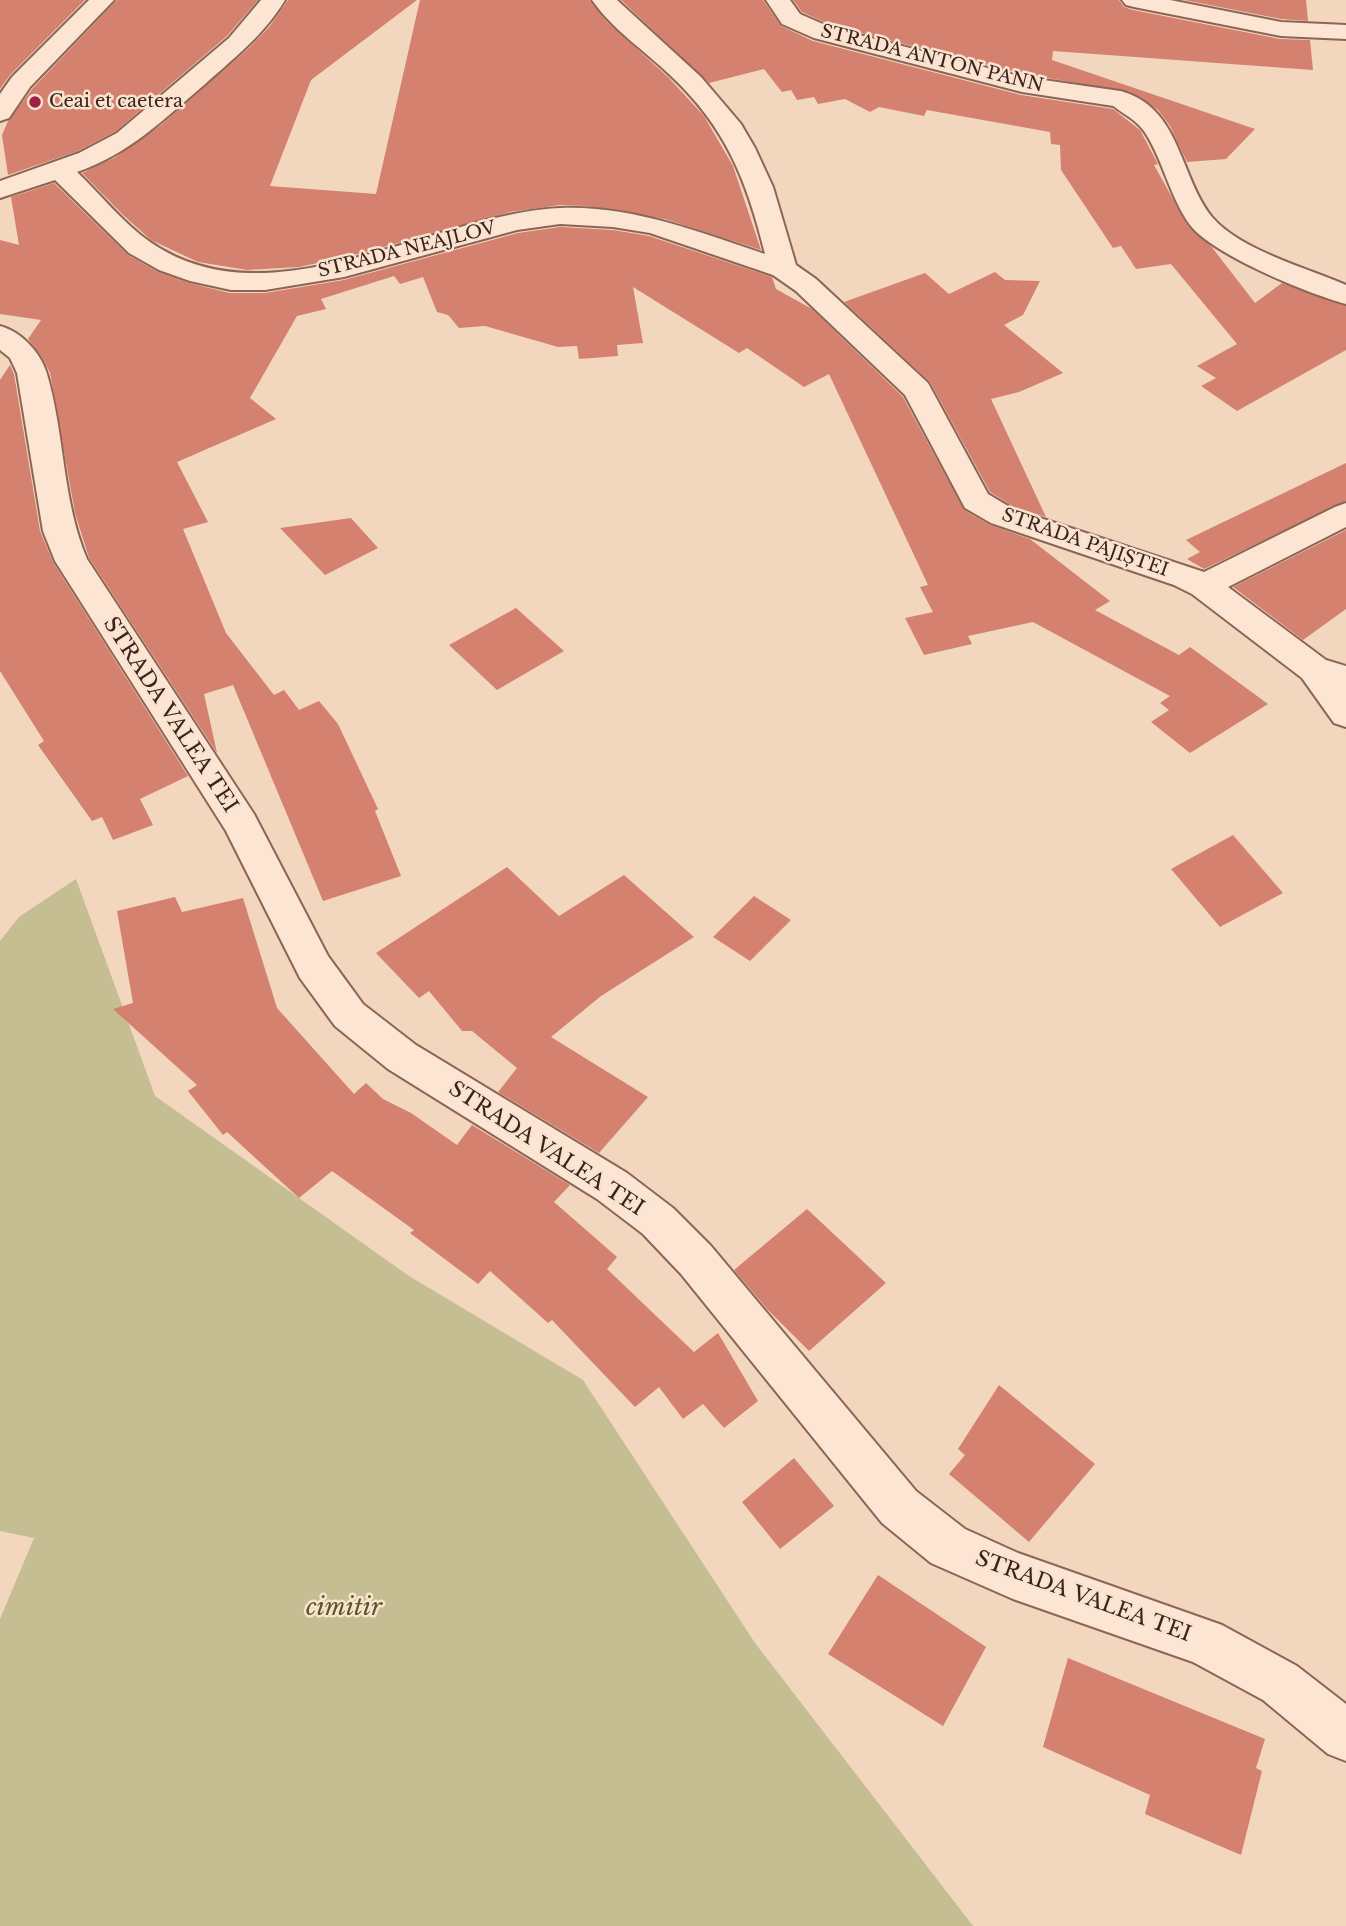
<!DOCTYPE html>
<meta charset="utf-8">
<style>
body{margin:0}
canvas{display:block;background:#f2d6be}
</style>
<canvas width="1346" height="1926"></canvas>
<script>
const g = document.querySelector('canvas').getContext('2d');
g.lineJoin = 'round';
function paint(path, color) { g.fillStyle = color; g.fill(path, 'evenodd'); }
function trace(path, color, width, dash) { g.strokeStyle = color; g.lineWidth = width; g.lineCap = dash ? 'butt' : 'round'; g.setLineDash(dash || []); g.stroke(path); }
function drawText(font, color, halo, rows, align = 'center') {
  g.font = font + ' "Libre Baskerville",serif'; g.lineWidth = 5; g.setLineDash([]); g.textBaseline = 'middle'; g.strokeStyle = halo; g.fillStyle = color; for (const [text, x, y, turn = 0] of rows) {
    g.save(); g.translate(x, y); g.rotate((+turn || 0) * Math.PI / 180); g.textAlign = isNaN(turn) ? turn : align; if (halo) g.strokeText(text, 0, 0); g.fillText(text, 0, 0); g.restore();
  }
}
const cemetery = new Path2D(`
 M76 879 155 1096 409 1276 583 1380 755 1643 973 1926H0V1619L34 1538 0 1531V941L19 917Z`);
const building = new Path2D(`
 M0 0H85L10 75 0 89Z
 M117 0H258L227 36 116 131 78 151 8 175 2 135 8 121 32 89Z
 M288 0H417L311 80 270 186 376 194 420 0H589L607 22 668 77 704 116 733 166 761 250 665 219 587 206 560 205 510 212 351 256 299 267 247 270 198 262 151 240 123 215 82 173 114 158 161 125 250 47 270 26Z
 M621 0H763L781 26 813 41 1021 95 1113 109 1140 130 1158 164 1154 165 1188 226 1211 246 1255 303 1282 283 1346 306V350L1237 411 1201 386 1216 378 1197 366 1237 344 1171 264 1136 269 1121 246 1113 248 1061 170 1060 145 1051 144 1050 132 927 110 924 116 879 107 870 112 845 99 818 104 814 97 797 100 791 90 782 92 764 69 709 83Z
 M793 0H1119L1124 7 1133 10 1280 39 1310 40 1313 70 1053 51 1052 60 1255 129 1226 159 1187 162 1170 126 1158 110 1130 92 1024 74 833 26 802 12Z
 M1184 0H1306L1308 21 1281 19Z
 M54 183 128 255 158 272 189 283 230 293H265L344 280 518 233 560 227 613 230 649 236 772 277 776 289 812 309 903 397 964 510 990 525 1030 539 1110 601 1095 610 1179 655 1190 647 1268 704 1190 753 1151 722 1169 710 1160 703 1170 696 1033 622 968 636 972 644 924 655 905 618 933 612 920 587 928 585 829 374 804 387 747 348 739 353 633 287 643 343 617 345 618 356 579 359 577 346 558 347 485 326 459 328 448 315 437 312 423 277 400 284 394 276 321 299 326 309 297 316 250 398 276 419 177 462 208 522 183 529 226 633 274 695 284 690 299 710 319 701 338 724 378 809 375 811 401 876 323 901 233 685 204 694 217 753 89 558 75 513 50 373 42 357 28 339 41 320 0 314V240L19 245 11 197Z
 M995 272 1005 280 1040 281 1023 315 1004 325 1063 373 1019 392 991 399 1046 517 1014 507 990 492 930 382 844 302 925 273 949 294Z
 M10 365 14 374 40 531 53 562 188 776 140 799 153 825 113 840 102 817 92 821 38 745 44 741 0 671V380Z
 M1346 463V501L1204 569 1187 559 1200 552 1186 540Z
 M351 518 378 548 325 575 280 528Z
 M1346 530V609L1303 640 1233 587Z
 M516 608 564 651 497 690 449 645Z
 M1233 835 1283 893 1220 927 1171 869Z
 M507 867 559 916 624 875 694 937 601 996 551 1037 648 1097 599 1153 498 1092 517 1068 472 1031H462L429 991 419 998 376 953Z
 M754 896 791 920 750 961 713 937Z
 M175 897 182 912 243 898 277 1008 354 1094 366 1083 383 1099 411 1113 457 1145 472 1125 570 1185 554 1202 617 1257 607 1269 694 1352 718 1333 758 1401 724 1428 703 1404 683 1419 659 1387 635 1407 552 1320 548 1323 490 1271 478 1284 410 1233 414 1230 332 1171 299 1198 227 1132 223 1135 188 1091 197 1085 113 1009 133 1003 117 911Z
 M807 1209 886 1283 809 1351 767 1309 734 1270Z
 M999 1385 1095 1464 1029 1542 949 1474 965 1455 958 1449Z
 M794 1458 834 1506 780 1549 742 1502Z
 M878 1575 986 1647 943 1726 828 1654Z
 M1068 1658 1265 1739 1256 1768 1262 1771 1241 1855 1145 1814 1150 1795 1043 1747Z`);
const pedestrian = new Path2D(`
 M1120 91C1181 107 1179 176 1212 217 1240 250 1307 268 1346 285V304C1309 294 1213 255 1190 225 1170 197 1164 163 1146 134 1135 116 1117 113 1107 99L1111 94Z`);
const minor = new Path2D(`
 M89 0H114L30 87 9 118 0 121V94L12 77Z
 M261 0H285C264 35 234 58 204 85 163 120 129 154 77 172 100 194 123 223 150 242 271 326 431 214 560 208 631 205 699 232 765 254 747 181 726 127 670 75 645 51 612 29 592 0H617L701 77 741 124 755 148 773 187 796 265 816 279 928 383 988 494 1013 509 1204 572 1335 507 1346 503V527L1228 587 1326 660 1346 666V727L1334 723 1302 678 1192 594 1174 585 991 523 965 508 905 395 796 291 773 275 650 233 613 227 560 224 517 230 344 277 265 290H231L190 281 159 270 129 253 55 180 0 198V181L79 153 117 133 229 38Z
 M766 0H790L800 14 832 28 1023 77 1120 91 1129 94 1133 99 1129 104 1120 107 1022 92 814 38 782 24Z
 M1122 0H1170L1281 22 1346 25V39L1281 36 1134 7 1126 5Z
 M0 326C22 332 41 353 47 374 65 435 62 500 87 559L254 814 328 956 363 1004 416 1045 627 1173 673 1208 711 1246 916 1491 965 1529 1018 1553 1222 1625 1297 1666 1346 1704V1761L1328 1754 1263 1700 1193 1662 1013 1599 931 1563 882 1523 681 1274 643 1234 597 1199 388 1069 335 1026 300 978 226 831 55 561 43 531 17 373 10 358 0 350Z`);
const markers = [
 [35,102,7,"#a11f40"]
];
const farStreetnames = [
 ["STRADA ANTON PANN",932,59,14],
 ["STRADA NEAJLOV",407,250,-14],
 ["STRADA PAJIȘTEI",1085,543,19]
];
const farPoinames = [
 ["Ceai et caetera",49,102]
];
const streetNames = [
 ["STRADA VALEA TEI",170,715,57],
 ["STRADA VALEA TEI",546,1149,33],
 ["STRADA VALEA TEI",1083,1597,20]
];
const nearParknames = [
 ["cimitir",344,1608]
];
paint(cemetery, '#c5be92');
paint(building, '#d48170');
trace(pedestrian, '#8c6555', 4);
trace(minor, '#8c6555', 4);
paint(pedestrian, '#fce5d2');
paint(minor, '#fce5d2');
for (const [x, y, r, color] of markers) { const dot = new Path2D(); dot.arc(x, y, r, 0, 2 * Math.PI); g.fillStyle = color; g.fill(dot); trace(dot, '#f9e2cf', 2.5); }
drawText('18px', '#3a231b', '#f9e2cf', farStreetnames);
drawText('18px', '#3a231b', '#f9e2cf', farPoinames, 'left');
drawText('21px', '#3a231b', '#f9e2cf', streetNames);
drawText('italic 24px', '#585920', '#f9e2cf', nearParknames);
</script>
